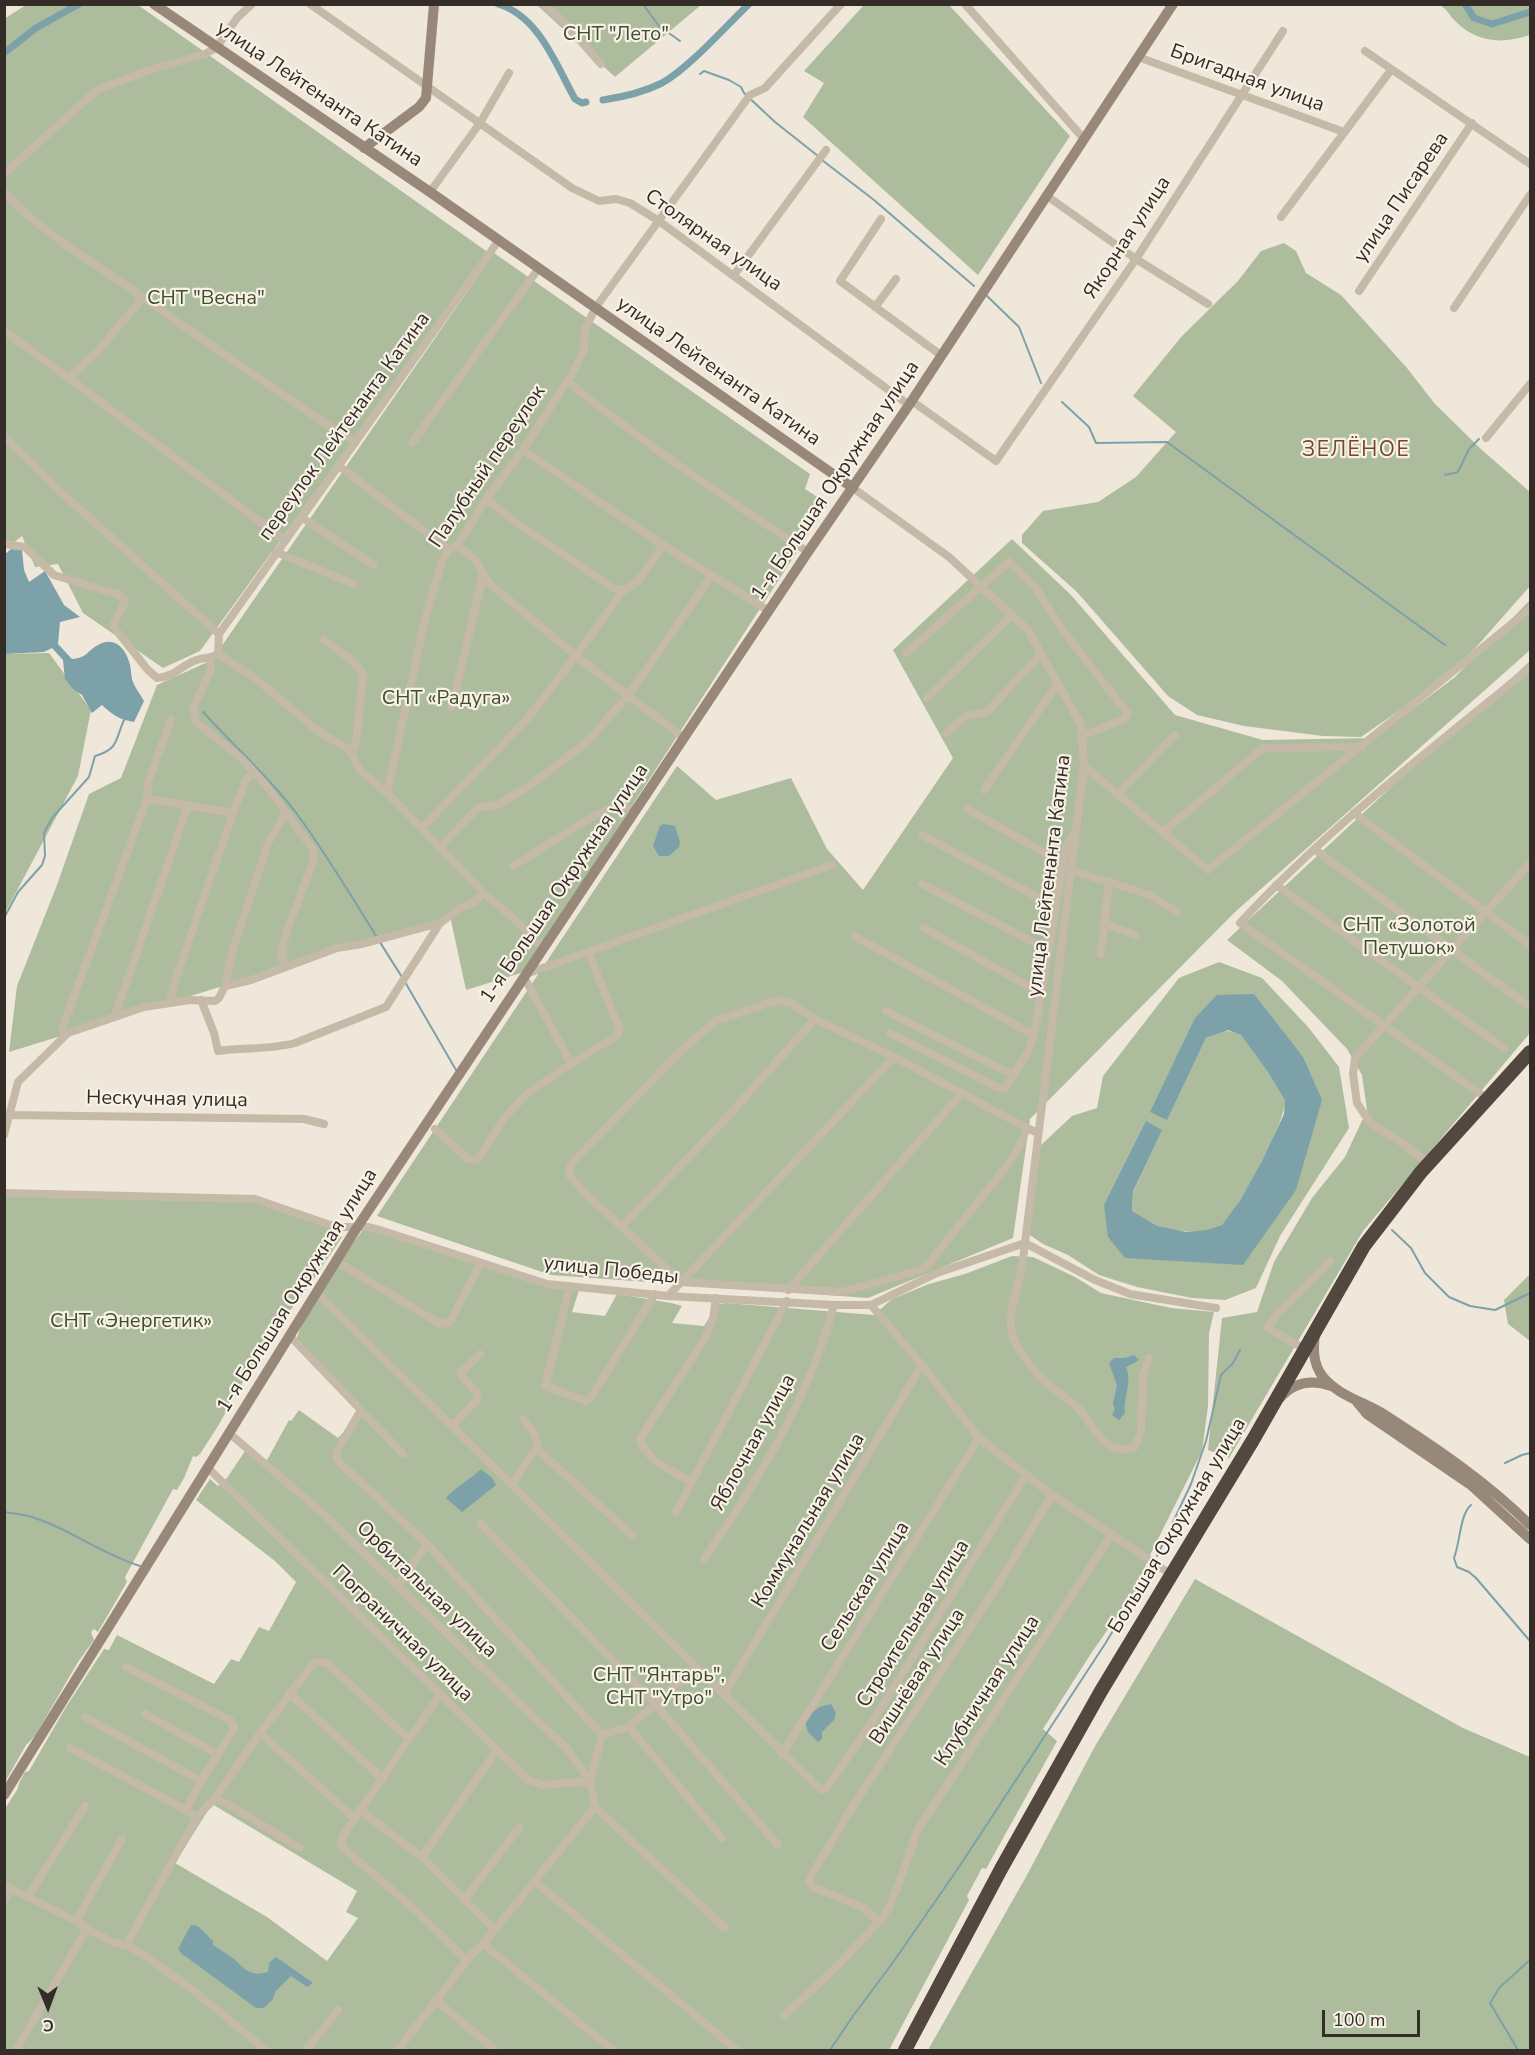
<!DOCTYPE html>
<meta charset="utf-8">
<style>
body{margin:0}
#map{position:relative;width:1535px;height:2055px;overflow:hidden;background:#efe7da;font-family:"Nunito Sans",sans-serif}
canvas{display:block}
.frame{position:absolute;inset:0;border:6px solid #332c27;pointer-events:none}
.north{position:absolute;left:18px;top:1977px;width:60px;height:60px;-webkit-text-stroke:4px #f7f1e6;paint-order:stroke;rotate:179deg;font-size:16px;font-weight:700;line-height:24px;text-align:center;color:#332c27}
.north::after{content:'';display:block;margin:auto;width:21px;height:27px;background:#332c27;clip-path:polygon(50% 0,100% 100%,50% 72%,0 100%)}
.scale{position:absolute;left:1322px;top:2010px;width:98px;height:27px;box-sizing:border-box;border:3px solid #332c27;border-top:0;padding-left:8px;font-size:18px;line-height:21px;white-space:nowrap;color:#332c27;-webkit-text-stroke:4px #f7f1e6;paint-order:stroke}
</style>
<div id="map">
<canvas width="1535" height="2055"></canvas>
<div class="frame"></div>
<div class="north">С</div>
<div class="scale">100 m</div>
</div>
<script>
const g = document.querySelector('canvas').getContext('2d');
g.lineJoin = 'round';
function paint(path, color) { g.fillStyle = color; g.fill(path, 'evenodd'); }
function trace(path, color, width, dash) { g.strokeStyle = color; g.lineWidth = width; g.lineCap = dash ? 'butt' : 'round'; g.setLineDash(dash || []); g.stroke(path); }
function drawText(font, color, halo, rows, align = 'center') {
  g.font = font + ' "Nunito Sans",sans-serif'; g.lineWidth = 4.5; g.setLineDash([]); g.textBaseline = 'middle'; g.strokeStyle = halo; g.fillStyle = color; for (const [text, x, y, turn = 0] of rows) {
    g.save(); g.translate(x, y); g.rotate((+turn || 0) * Math.PI / 180); g.textAlign = isNaN(turn) ? turn : align; if (halo) g.strokeText(text, 0, 0); g.fillText(text, 0, 0); g.restore();
  }
}
const green = new Path2D(`
 M26 5H138L489 253 200 651 163 668 83 613 58 564 35 567 22 536 5 549 4 19Z
 M537 5H701L615 77Z
 M864 5H949L1070 136 978 275 803 117 824 83 804 71Z
 M1440 5H1530V35C1502 44 1478 43 1456 22 1450 16 1447 9 1440 5Z
 M1284 243 1296 251 1306 273 1341 295 1407 368 1435 404 1482 450 1530 492V586L1478 645 1454 669 1417 698 1361 737 1323 736 1244 726 1197 715 1168 696 1077 592 1022 543V535L1043 511 1098 502 1136 477 1176 432 1133 396 1182 336 1238 281 1261 251Z
 M494 253 810 474 805 489 828 504 524 972 466 990 450 916 9 1052 17 986 57 885 89 794 121 778 157 685 212 660Z
 M1012 539 1071 595 1175 715 1263 740 1374 738 1455 677 1530 600V650L1235 912 1030 1119 1013 1238 868 1298 551 1275 377 1216 677 766 716 800 791 778 827 849 863 890 953 758 893 650Z
 M49 653 91 710 78 776 5 913V654Z
 M1530 661V1033L1363 1231 1229 1458 1208 1450 1222 1318 1257 1312 1274 1262 1312 1198 1345 1157 1367 1110 1362 1075 1347 1049 1282 981 1227 940 1434 747 1472 715Z
 M1219 962 1262 978 1309 1028 1339 1067 1349 1128 1280 1236 1256 1288 1225 1300 1192 1298 1137 1287 1099 1275 1068 1255 1043 1244 1027 1233 1040 1146 1072 1116 1097 1108 1103 1076 1179 978ZM1217 995 1322 1100 1243 1265 1104 1205 1161 1131 1133 1193 1132 1211C1139 1216 1147 1222 1155 1226 1170 1232 1209 1235 1222 1225 1237 1215 1289 1115 1285 1099 1282 1091 1248 1041 1241 1035 1239 1034 1231 1031 1228 1031 1222 1030 1212 1036 1206 1038L1167 1119Z
 M5 1192 238 1196 330 1228 342 1237 313 1280 262 1348 218 1426 200 1454 196 1457 193 1456 184 1478 177 1490 173 1489 125 1577 127 1582 98 1632 94 1629 91 1632 94 1640 78 1662 35 1736 26 1745 5 1782Z
 M364 1228 579 1290 572 1312 605 1316 617 1294 671 1303 682 1306 672 1323 704 1326 718 1304 726 1303 874 1315 892 1299 929 1284 965 1274 1012 1256 1033 1257 1075 1277 1101 1293 1171 1308 1214 1312 1209 1333 1208 1406 1202 1451 1151 1553 1134 1592 1090 1655 1043 1729 1057 1741 986 1869 982 1868 967 1896 969 1900 889 2050H5L4 1810 17 1790 20 1781 25 1772 29 1771 66 1707 104 1649 109 1650 117 1635 214 1684 231 1659 239 1662 259 1627 269 1631 296 1582 275 1561 196 1500 210 1479 218 1486 227 1478 247 1448 266 1462 289 1420 291 1421 299 1410 338 1438 364 1409 295 1344C307 1301 339 1264 364 1228ZM212 1804 357 1891 346 1912 358 1918 327 1961 267 1917 175 1863Z
 M1530 1274V1341L1508 1324 1504 1300Z
 M1195 1579 1463 1728 1530 1757V2050H928L1027 1875 1094 1748Z`);
const water = new Path2D(`
 M11 549 22 550 24 570 29 582 45 571 64 605 80 617 60 622 58 644 72 659C88 658 87 650 100 644 116 636 127 651 130 665 131 669 131 675 132 679 134 686 140 694 144 701L134 722C121 720 112 715 102 705L92 713 82 695 73 689 65 679 63 660 52 648 44 652 5 654 4 555Z
 M664 824 675 826 680 842 679 847 669 856H659L653 846 660 826Z
 M1254 994 1303 1057 1322 1100 1296 1190 1243 1265 1125 1258 1108 1237 1104 1205 1146 1121 1162 1130 1133 1192 1132 1211 1157 1226 1186 1232 1207 1230 1222 1225 1241 1199 1263 1159 1284 1114 1285 1100 1268 1072 1241 1035 1228 1030 1206 1038 1167 1120 1150 1112 1195 1018 1217 995Z
 M1134 1355 1139 1360 1126 1367C1133 1382 1123 1397 1125 1413L1119 1420 1112 1415 1115 1409 1113 1404 1117 1385 1109 1363 1114 1358H1125Z
 M481 1469 492 1478 496 1485 462 1512 446 1498C456 1486 470 1480 481 1469Z
 M831 1704 836 1713 834 1720 822 1732V1739L818 1742 808 1732 805 1722C812 1711 818 1706 831 1704Z
 M191 1925 198 1926 213 1941V1945C220 1950 228 1954 234 1959 246 1970 250 1977 268 1972L269 1963 276 1957 313 1983 307 1987 291 1976 275 1992 273 1999 264 2008H256L182 1954 178 1949Z`);
const stream = new Path2D(`
 M645 7 659 26 680 41
 M700 74 704 71 729 80 741 87 744 93 775 122 818 156
 M822 160 874 200 974 286
 M986 295 1019 327 1041 383
 M1062 402 1089 427 1096 443 1167 442 1445 645
 M1445 475 1458 472 1469 449 1479 439
 M203 712C234 746 269 777 297 814 335 866 367 923 402 977
 M4 918 18 892 42 865 45 856 44 833 52 818 89 777 95 756C119 749 115 740 124 720
 M405 982 456 1070
 M1392 1230 1411 1248 1425 1273 1449 1297 1470 1306 1495 1310 1530 1293
 M1505 1463 1522 1455 1530 1453
 M1471 1505C1460 1514 1460 1543 1454 1558L1457 1567 1469 1572 1476 1578 1530 1641
 M4 1512C12 1513 20 1514 28 1516 66 1526 100 1554 140 1566
 M1157 1556 1191 1484 1206 1441 1221 1375 1233 1363 1240 1350
 M830 2050 853 2016 894 1961 959 1867 1105 1644 1150 1569
 M1518 2050 1490 2003 1500 1987 1530 1960`);
const canal = new Path2D(`
 M498 4C539 16 556 65 575 99L582 103 586 102
 M1465 4 1474 18 1492 24 1530 12
 M4 53 36 28 79 4
 M603 100C623 97 644 92 662 83 689 68 725 27 749 4`);
const street = new Path2D(`
 M310 4 572 188 599 201 616 199 630 203 659 221 909 405
 M544 4 565 23 601 64
 M965 4 1084 139
 M1365 51 1530 164
 M1138 57 1344 132
 M4 174 97 90 150 70 205 54 216 48 237 18 252 4
 M4 192C39 230 86 258 128 287 203 340 278 392 355 443
 M430 192 480 123 509 73
 M1047 196 1136 259 1208 304
 M1281 217 1391 70
 M881 219 840 281 942 356
 M734 275 826 150
 M1359 291 1472 123
 M875 307 896 279
 M1454 308 1530 195
 M4 331 69 378 284 540
 M69 378 97 352 143 298
 M567 381C643 443 725 498 808 552
 M912 401 996 461 1136 259 1283 31
 M4 436 64 495 219 634 218 654C211 659 202 657 194 661 180 667 173 677 157 678L147 669 113 626 125 601 120 595 54 575 25 547 4 544
 M1486 438 1530 384
 M412 443 539 268
 M523 450 663 545 769 611
 M339 466 449 550
 M853 488 949 557 1028 630 1081 725 1084 766 1022 1267C1018 1289 1007 1313 1012 1334 1016 1350 1038 1376 1050 1386 1059 1394 1070 1400 1079 1409 1089 1420 1095 1435 1108 1444 1116 1450 1125 1450 1134 1448L1141 1432 1143 1376 1149 1358
 M486 499 521 526 613 588C618 589 623 591 628 588 640 583 655 556 663 545
 M301 517 374 565
 M457 546 475 559 488 582 576 656 684 738
 M276 552 354 584
 M219 634 499 240
 M324 640 354 662 361 671 363 676 356 742 354 748 350 750
 M906 653 1009 562 1037 590 1064 632 1128 714 1124 719 1082 736
 M218 654 256 679 318 731 350 750 359 769 387 793 484 893
 M210 658 211 669 193 709 196 722 241 758 266 785 314 851V859L287 931 281 952 285 966
 M927 698 1012 615
 M452 707 483 574
 M946 733 966 716 986 713 1041 654
 M1084 766 1208 870 1530 609
 M984 790 1058 683
 M387 793 426 615 443 559 449 550 457 546 486 499 523 450 575 369 584 349 585 329 596 307 750 95 765 88 841 4
 M1117 795 1175 735
 M147 799 233 813 246 780 253 772
 M967 809 1063 863
 M1354 813 1530 945
 M422 828 527 719 576 656 624 589
 M1163 832 1263 748 1362 747
 M922 835 1056 907
 M440 847 478 808 497 805 529 786 586 743 628 696 712 575
 M1314 849 1530 1007
 M513 866 597 814 620 806 636 809
 M1070 870 1150 895 1177 912
 M922 884 1048 950
 M1276 885 1505 1049
 M1103 923 1135 935
 M924 928 1042 994
 M854 936 1034 1035
 M1101 954 1109 882
 M526 974 832 865
 M524 977 571 1063
 M225 986 233 949 268 843 286 813
 M201 1000 214 1033 218 1051C244 1047 269 1050 295 1043L386 1007 440 923
 M171 1002V997L177 975 233 813
 M886 1011 1013 1075
 M115 1016 188 805
 M890 1033 999 1088 1003 1089 1007 1086 1027 1053 1034 1035 1066 847 1073 834
 M63 1036V1026L147 799 148 782 171 720
 M1482 1095 1240 923C1328 828 1431 749 1530 668
 M9 1115 304 1119 324 1124
 M1027 1128 894 1057 815 1019 791 1003 778 1000 715 1021 679 1053 570 1165V1176L585 1193 681 1282 842 1292 924 1269 1010 1162 1021 1143 1027 1128 1038 1133
 M435 1129 467 1158 474 1160 479 1158 505 1117 529 1092 594 1049 616 1037 619 1032 618 1025 588 952
 M4 1135 18 1082 68 1033 144 1007 190 1000 215 1001 219 998 225 986 251 980 337 948 362 944 440 923 459 909 475 902 484 893 514 919 543 948
 M1429 1164 1395 1138 1371 1124 1357 1103 1353 1074 1355 1058 1530 863
 M4 1193 255 1199 336 1227H369L380 1230 547 1284 668 1296 834 1305H871L937 1273 1025 1243 1095 1280 1130 1294 1216 1308
 M622 1226 721 1124 815 1019
 M336 1261 440 1324 450 1322 481 1263
 M570 1286 545 1386 586 1401 590 1399 655 1294
 M788 1290 961 1094
 M316 1292 821 1790 826 1789 873 1721 1026 1475
 M668 1296 894 1057
 M871 1305 922 1365 979 1438 1052 1495 1172 1575
 M289 1335 361 1410 338 1449 336 1456 339 1462 427 1544 602 1735
 M1305 1349 1267 1328 1280 1311 1330 1261
 M361 1410 403 1454
 M523 1419 535 1434 538 1450 632 1535
 M452 1426 478 1399C478 1388 464 1383 461 1372L480 1354
 M229 1433 319 1510 544 1727 568 1750 590 1781
 M208 1468 528 1780 543 1785 590 1781
 M692 1482C672 1471 647 1462 640 1439L704 1340 713 1319 716 1298
 M512 1485 533 1452 538 1450
 M676 1512 787 1301
 M481 1524 655 1704 695 1667
 M704 1559C758 1481 810 1397 834 1305
 M397 1586 427 1544
 M126 1667 230 1720 234 1726 232 1732 201 1781 186 1810 197 1817
 M289 1693 383 1779
 M724 1694 922 1365
 M145 1714 217 1754
 M85 1717 201 1781
 M260 1733 354 1818
 M409 1739 440 1695
 M70 1748 186 1810
 M782 1754 979 1438
 M215 1798 229 1805 300 1848
 M595 1807 725 1928
 M360 1810 422 1857
 M722 1838 629 1727 655 1704 778 1845
 M534 1881 737 2050
 M4 1885 76 1921 87 1929 115 1943 126 1945 147 1957 194 1991 266 2050
 M28 1897 85 1806
 M4 1900 11 1890
 M464 1900 519 1828
 M76 1921 122 1839
 M879 1922 864 1908 813 1887 809 1882 811 1876 853 1806 999 1583 1052 1495
 M494 1929 422 1857 497 1750
 M483 1944 613 2050
 M126 1945 197 1817 215 1798 260 1733 314 1663 320 1661 327 1663 409 1739 341 1839 342 1847 413 1908 467 1961
 M437 2001 495 2050
 M784 2016 832 1971 879 1922 889 1908 903 1872 917 1831 1112 1534
 M16 2050 87 1929
 M306 2050 338 2010
 M398 2050 471 1955 483 1944 595 1807 590 1781 602 1735 629 1727`);
const secondary = new Path2D(`
 M154 4 430 192 853 488
 M364 148 419 107 426 98 434 4
 M1315 1334C1313 1350 1313 1364 1323 1377 1340 1397 1365 1402 1385 1415 1436 1448 1487 1482 1530 1525
 M1280 1398C1294 1382 1311 1379 1331 1386
 M1357 1402 1367 1414 1471 1485 1530 1539
 M4 1795 356 1229 808 552 909 405 1173 4`);
const highway = new Path2D(`
 M905 2050 1001 1869 1101 1691 1253 1440 1364 1246 1421 1172 1530 1052`);
const parkNames = [
 ["СНТ \"Лето\"",616,35],
 ["СНТ \"Весна\"",206,299],
 ["СНТ «Радуга»",446,699],
 ["СНТ «Золотой",1409,926],
 ["Петушок»",1409,949],
 ["СНТ «Энергетик»",131,1322],
 ["СНТ \"Янтарь\",",659,1676],
 ["СНТ \"Утро\"",659,1699]
];
const streetNames = [
 ["Бригадная улица",1247,79,20],
 ["улица Лейтенанта Катина",319,95,34],
 ["улица Писарева",1402,198,-56],
 ["Якорная улица",1128,238,-57],
 ["Столярная улица",713,241,35],
 ["улица Лейтенанта Катина",718,372,35],
 ["переулок Лейтенанта Катина",345,427,-54],
 ["Палубный переулок",488,467,-56],
 ["1-я Большая Окружная улица",836,481,-56],
 ["улица Лейтенанта Катина",1050,876,-83],
 ["1-я Большая Окружная улица",565,884,-56],
 ["Нескучная улица",167,1100,1],
 ["улица Победы",611,1271,6],
 ["1-я Большая Окружная улица",298,1291,-58],
 ["Яблочная улица",754,1443,-61],
 ["Коммунальная улица",809,1521,-59],
 ["Большая Окружная улица",1178,1526,-59],
 ["Сельская улица",866,1587,-58],
 ["Орбитальная улица",426,1590,44],
 ["Строительная улица",914,1624,-58],
 ["Пограничная улица",402,1634,44],
 ["Вишнёвая улица",918,1677,-57],
 ["Клубничная улица",988,1691,-57]
];
const neighbourhoodNames = [
 ["ЗЕЛЁНОЕ",1356,451]
];
paint(green, '#adbc9c');
paint(water, '#7ca1a9');
trace(stream, '#7ca1a9', 2);
trace(canal, '#7ca1a9', 7);
trace(street, '#c5b9a8', 8);
trace(secondary, '#988879', 10);
trace(highway, '#53483f', 14);
drawText('20px', '#3e4e2e', '#f7f1e6', parkNames);
drawText('20px', '#332c27', '#f7f1e6', streetNames);
g.letterSpacing = '1.5px';
drawText('21px', '#794529', '#f7f1e6', neighbourhoodNames);
g.letterSpacing = '0px';
</script>
